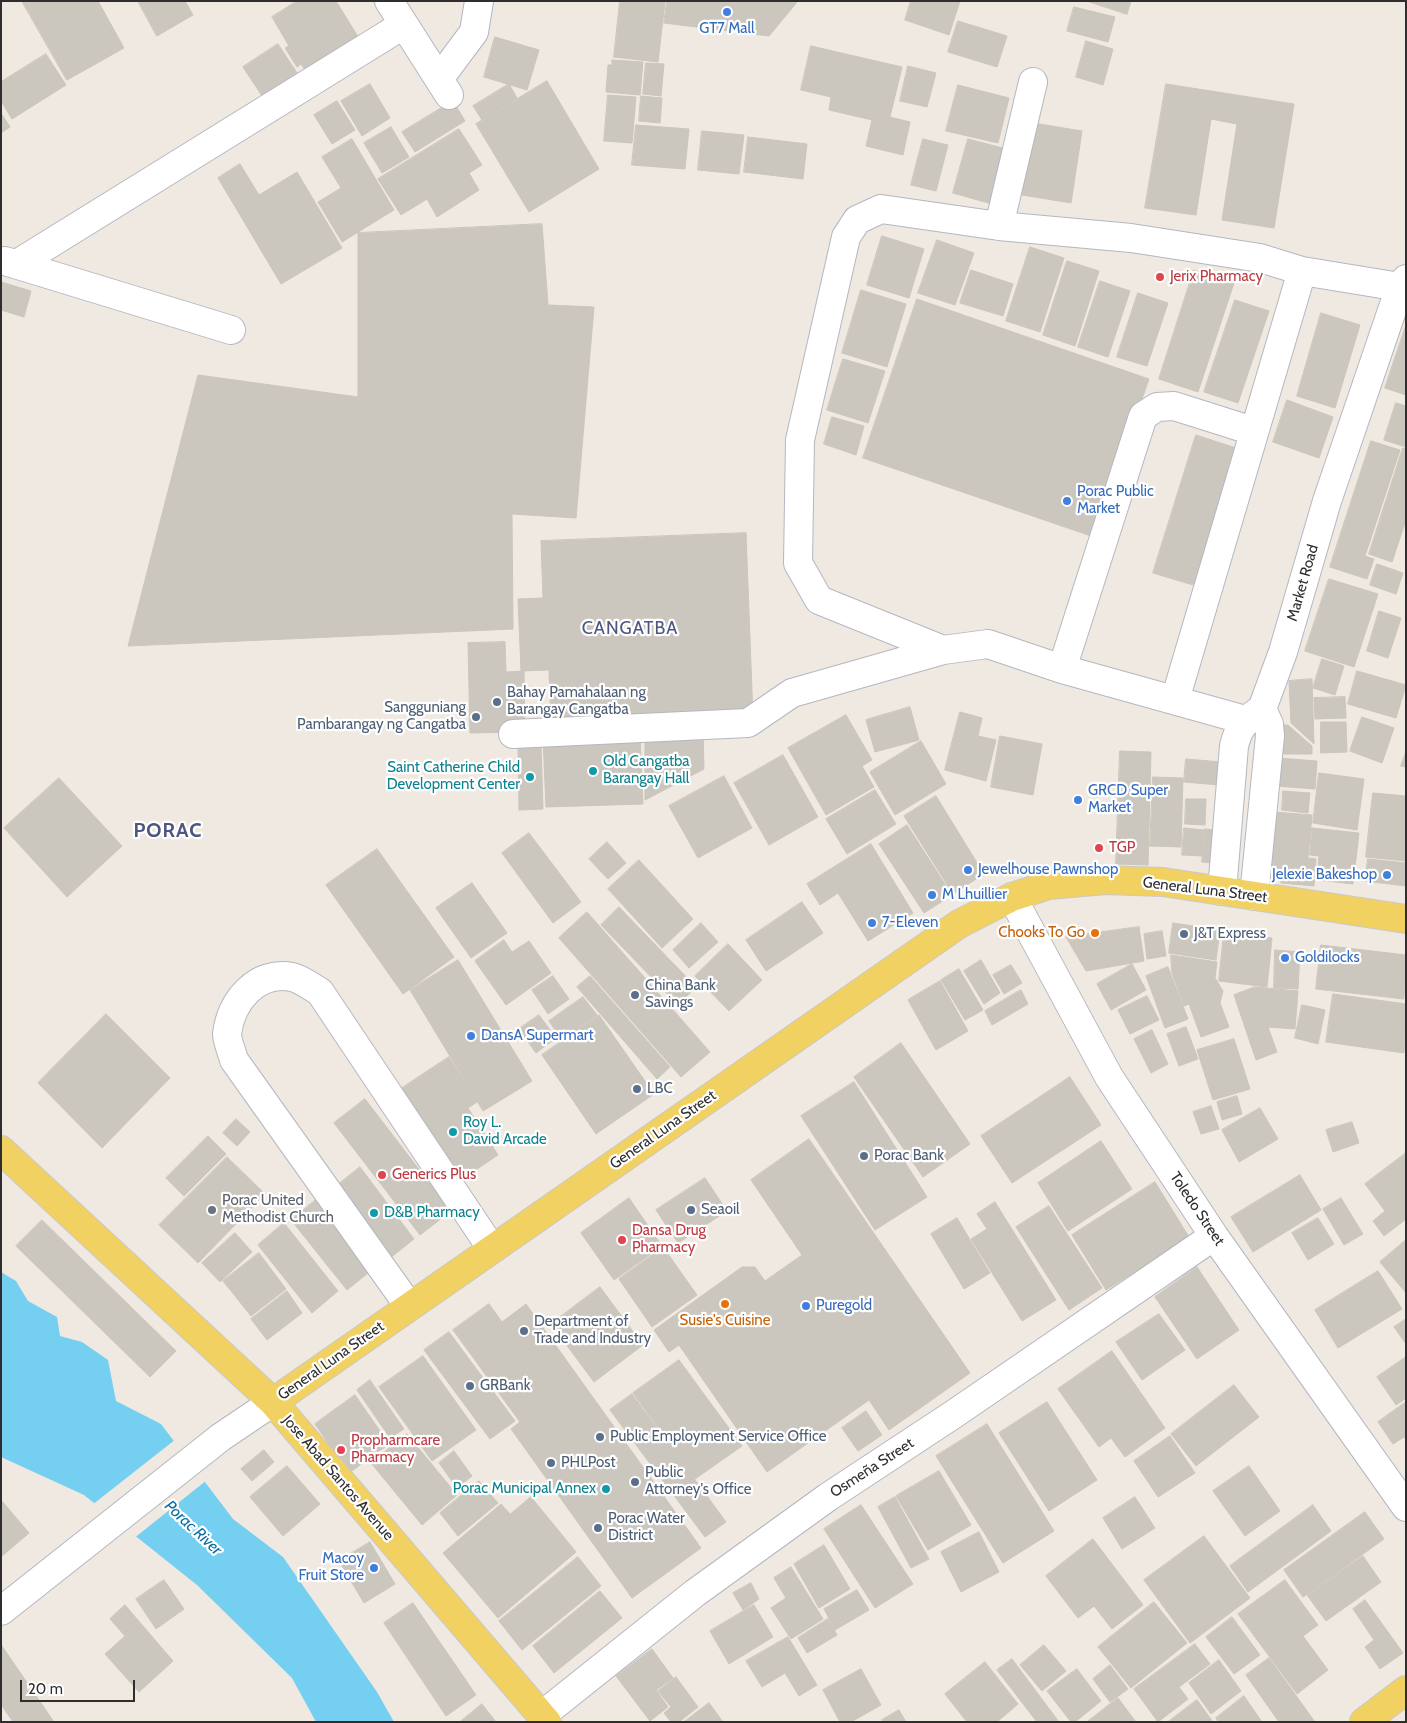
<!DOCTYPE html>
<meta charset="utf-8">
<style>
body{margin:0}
#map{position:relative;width:1407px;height:1723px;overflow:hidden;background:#efe9e1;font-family:Cabin,sans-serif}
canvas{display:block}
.frame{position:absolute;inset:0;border:2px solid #2e2e2e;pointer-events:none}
.scale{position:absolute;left:20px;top:1680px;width:115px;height:22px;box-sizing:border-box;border:2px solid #2e2e2e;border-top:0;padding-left:6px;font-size:15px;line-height:18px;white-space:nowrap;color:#2e2e2e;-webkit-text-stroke:4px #fff;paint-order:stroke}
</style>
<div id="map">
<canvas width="1407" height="1723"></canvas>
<div class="frame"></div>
<div class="scale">20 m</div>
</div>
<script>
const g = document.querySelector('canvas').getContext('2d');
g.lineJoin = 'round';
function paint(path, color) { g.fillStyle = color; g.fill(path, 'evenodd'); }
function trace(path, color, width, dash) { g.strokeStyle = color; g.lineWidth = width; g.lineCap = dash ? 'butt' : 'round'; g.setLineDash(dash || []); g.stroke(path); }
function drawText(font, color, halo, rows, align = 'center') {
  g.font = font + ' Cabin,sans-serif'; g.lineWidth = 4.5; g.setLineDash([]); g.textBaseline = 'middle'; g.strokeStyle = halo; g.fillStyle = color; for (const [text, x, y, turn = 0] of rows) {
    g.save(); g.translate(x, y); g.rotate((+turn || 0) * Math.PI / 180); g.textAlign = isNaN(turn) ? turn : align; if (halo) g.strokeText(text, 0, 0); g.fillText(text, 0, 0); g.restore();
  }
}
const water = new Path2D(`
 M1 1272 16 1281 28 1301 57 1317 60 1336 82 1342 108 1360 116 1401 161 1424 233 1519 283 1557 377 1692 394 1722H316L292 1678 197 1585 84 1495 1 1457Z`);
const pier = new Path2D(`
 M176 1439 207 1480 133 1539 92 1505Z`);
const building = new Path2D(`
 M22 1H98L124 48 67 80Z
 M138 1H185L193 15 157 36Z
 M297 1H336L360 40 307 73 301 64 297 67 285 48 289 46 272 17Z
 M620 1H665L658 62 614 57Z
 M667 1H798L769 36 664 23Z
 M911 1H960L949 35 905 20Z
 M1087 1H1131L1127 14Z
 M1074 7 1115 17 1108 42 1067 31Z
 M958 21 1007 36 997 67 948 52Z
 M495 37 539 50 527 90 484 77Z
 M1086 41 1113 49 1103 85 1076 77Z
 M278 44 301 79 266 102 243 67Z
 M811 46 902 67 890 117 910 122 903 155 866 146 872 120 829 110 831 97 801 90Z
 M46 54 66 85 12 119 1 101V82Z
 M612 60 643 62 640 95 606 92 608 65H612Z
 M646 63 664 64 661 96 643 94Z
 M908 66 936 73 927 107 900 101Z
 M547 81 599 169 529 212 476 124Z
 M370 84 390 118 362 136 341 101Z
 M509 84 517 98 482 120 473 106Z
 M1166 84 1294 104 1274 228 1222 220 1237 124 1211 119 1196 215 1145 208Z
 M958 85 1009 98 998 143 946 131Z
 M608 95 636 97 632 143 604 141Z
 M641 96 662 98 660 123 639 121Z
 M337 101 355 130 332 144 314 115Z
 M453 101 465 121 415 152 402 132Z
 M1 113 10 127 1 133Z
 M1033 123 1082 131 1071 203 1022 195Z
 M636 125 689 129 685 169 632 165Z
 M391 127 409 157 382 173 364 143Z
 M459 129 482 165 469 173 479 190 437 217 427 199 401 215 378 179Z
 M702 131 744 135 739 174 698 170Z
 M748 137 807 144 803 179 744 172Z
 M352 139 394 210 342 242 318 202 341 188 322 157Z
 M923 139 948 145 936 191 911 185Z
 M968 139 1014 151 999 206 953 193Z
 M240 164 259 195 297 172 342 248 281 284 218 178Z
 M542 224 548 305 594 307 576 518 512 514 513 629 128 646 198 375 358 397V233Z
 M882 236 924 249 909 298 867 285Z
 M937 240 974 253 955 305 918 293Z
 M1030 247 1064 258 1040 332 1006 321Z
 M1067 261 1099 271 1075 346 1043 335Z
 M971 270 1013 284 1003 316 960 303Z
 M1194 270 1234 283 1198 392 1159 379Z
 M1100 281 1130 291 1108 357 1078 347Z
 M1 282 31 291 24 317 1 310Z
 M861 290 906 304 887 367 842 353Z
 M1138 293 1168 303 1147 366 1117 357Z
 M917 299 1149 379 1094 537 863 458Z
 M1235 300 1269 311 1238 403 1204 392Z
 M1321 313 1360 325 1335 408 1297 396Z
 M1406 325V395L1385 388Z
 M843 359 885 371 868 423 827 410Z
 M1287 400 1333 417 1319 458 1273 442Z
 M1396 403 1406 406V447L1384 440Z
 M832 417 864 426 856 455 824 444Z
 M1196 435 1236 448 1193 585 1153 573Z
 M1371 441 1400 450 1365 556 1374 559 1367 579 1330 567Z
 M1403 448 1406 449V520L1392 562 1369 554Z
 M746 533 753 718 551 727 549 670 521 671 518 599 543 598 541 541Z
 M1377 564 1403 573 1396 594 1370 585Z
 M1329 579 1378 594 1354 667 1305 651Z
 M1379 611 1401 618 1388 658 1367 651Z
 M505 642 506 672 524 671 525 732 470 733 468 643Z
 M1322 659 1344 666 1335 695 1313 688Z
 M1357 671 1406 685 1396 718 1348 704Z
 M1312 679 1314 744 1291 723 1289 681Z
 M1345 697 1346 718 1315 719 1314 698Z
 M910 707 919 740 875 752 866 720Z
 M960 712 982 718 978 736 996 740 986 781 945 770Z
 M846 715 872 760 862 766 874 787 826 815 788 748Z
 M1362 717 1394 728 1382 763 1350 751Z
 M1321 722H1346L1347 752 1321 753Z
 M1280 725H1288L1312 746V754H1281Z
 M703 730 704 769 645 800V733Z
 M640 735 643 804 546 807 543 738Z
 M1000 736 1042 744 1033 795 991 787Z
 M921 741 946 784 895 815 870 772Z
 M541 744 543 809 519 810 518 745Z
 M1120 751 1151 752 1148 865 1116 864Z
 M1406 752V767L1401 766Z
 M783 755 818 817 769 845 734 783Z
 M1278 758 1317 761 1315 789 1276 786Z
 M1186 759 1221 762 1219 785 1184 782Z
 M1319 773 1364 779 1357 830 1313 823Z
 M724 776 752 828 698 858 669 806Z
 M1153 777 1183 778 1181 847 1150 846Z
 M59 778 122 846 67 897 4 828Z
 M875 790 896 824 847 854 826 819Z
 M1283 791 1310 793 1308 813 1282 810Z
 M1373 793 1406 796V861L1366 857Z
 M936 796 984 874 953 894 904 816Z
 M1186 799H1206L1205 825 1185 824Z
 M1274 812 1312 815 1308 858 1316 859 1314 886 1281 883 1269 862Z
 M907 825 952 895 924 913 879 844Z
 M1184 828 1204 830 1202 856 1182 855Z
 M1312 828 1359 833 1353 884 1317 880 1319 856 1310 855Z
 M1205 829 1226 831 1223 864 1202 862Z
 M529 833 581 902 553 923 502 853Z
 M607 842 626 863 608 879 589 859Z
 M871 844 913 913 868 941 838 893 820 905 807 884Z
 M377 849 454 957 403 994 326 885Z
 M1368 859 1406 863V886L1365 881Z
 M639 860 693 919 662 948 608 889Z
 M472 883 507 933 471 958 436 908Z
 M802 902 823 933 766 971 746 940Z
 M619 907 696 987 678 1005 601 925Z
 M587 912 710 1052 681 1077 559 938Z
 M701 923 718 942 689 968 673 950Z
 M1173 923 1220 930 1216 960 1169 953Z
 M1139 927 1144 961 1086 971 1066 937Z
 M1162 931 1166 956 1147 959 1144 934Z
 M1224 933 1272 938 1267 987 1219 981Z
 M504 940 512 952 529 941 551 973 506 1005 475 961Z
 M728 944 762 980 729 1011 695 976Z
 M1321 945 1406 955 1404 999 1316 989Z
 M1275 950 1300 952 1298 989 1274 988Z
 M1171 955 1217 962 1215 978 1223 991 1220 1003 1229 1027 1201 1037 1189 1004 1184 1006 1172 973Z
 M458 960 532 1081 483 1111 410 990Z
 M981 960 1000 993 984 1004 964 971Z
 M1132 964 1146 990 1111 1010 1097 984Z
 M1011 965 1022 983 1004 994 993 975Z
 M1168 967 1188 1019 1165 1028 1146 976Z
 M959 969 983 1010 965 1020 941 980Z
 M553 976 569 999 548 1014 532 990Z
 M590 976 670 1067 657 1079 577 987Z
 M940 981 968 1031 936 1050 908 1000Z
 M1255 987 1298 991 1295 1029 1268 1027 1277 1052 1256 1060 1234 995Z
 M1021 990 1028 1004 992 1025 985 1011Z
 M1333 994 1406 1004 1404 1053 1326 1042Z
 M1147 996 1159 1020 1130 1034 1118 1010Z
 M583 997 597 1015 562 1040 549 1021Z
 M1302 1005 1325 1010 1318 1044 1295 1038Z
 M106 1014 170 1078 102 1148 38 1083Z
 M539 1015 556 1038 536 1053 519 1029Z
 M599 1015 654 1094 596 1134 542 1055Z
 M1186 1027 1198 1059 1179 1066 1167 1034Z
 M1152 1030 1168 1064 1151 1073 1134 1039Z
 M1234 1039 1250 1089 1213 1100 1197 1050Z
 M901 1043 970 1144 923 1177 854 1077Z
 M449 1057 477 1102 468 1108 498 1155 456 1183 396 1092Z
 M1070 1077 1101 1125 1012 1183 981 1136Z
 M854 1082 927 1197 875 1230 801 1116Z
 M1237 1096 1242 1114 1222 1120 1217 1102Z
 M365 1099 451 1211 420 1235 334 1123Z
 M1211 1106 1219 1129 1201 1134 1193 1112Z
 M1260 1108 1278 1139 1239 1162 1222 1130Z
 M236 1119 250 1132 237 1146 223 1133Z
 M1352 1122 1359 1143 1333 1152 1326 1130Z
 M208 1136 226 1154 184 1196 166 1178Z
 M809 1139 970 1373 889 1430 869 1400 767 1472 679 1345 669 1352 654 1330 742 1267H755L765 1281 802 1255 751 1180Z
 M1101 1141 1132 1189 1068 1231 1038 1183Z
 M1406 1153V1219L1384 1236 1373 1221 1385 1211 1365 1184Z
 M227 1157 265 1194 198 1263 159 1225Z
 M360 1167 414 1239 389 1259 334 1188Z
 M1300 1175 1321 1210 1253 1252 1231 1217Z
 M705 1178 727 1211 678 1243 656 1210Z
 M1155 1182 1189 1237 1106 1290 1072 1235Z
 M629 1198 662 1246 614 1280 581 1233Z
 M1341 1198 1363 1234 1344 1245 1323 1209Z
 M317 1199 373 1269 347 1290 291 1220Z
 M995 1202 1056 1300 1022 1321 971 1239 987 1229 977 1214Z
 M1049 1206 1102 1288 1069 1310 1016 1227Z
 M957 1218 990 1273 964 1289 931 1234Z
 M1318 1218 1334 1244 1308 1260 1292 1233Z
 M42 1220 176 1351 150 1377 16 1246Z
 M284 1223 338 1291 312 1313 258 1245Z
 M235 1233 252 1252 220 1282 202 1263Z
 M1406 1240V1293L1380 1262Z
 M663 1247 697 1295 652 1327 619 1279Z
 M259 1253 286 1289 251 1316 223 1281Z
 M1197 1267 1239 1330 1197 1359 1155 1297Z
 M1378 1271 1402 1309 1338 1348 1315 1310Z
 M600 1287 643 1345 594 1382 551 1324Z
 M287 1291 302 1313 267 1340 251 1319Z
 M489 1304 502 1322 526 1304 701 1548 632 1598 511 1429 520 1422 453 1330Z
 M1159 1314 1185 1350 1142 1380 1116 1342Z
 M1406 1319V1344L1394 1327Z
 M449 1332 515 1421 490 1439 424 1350Z
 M1112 1351 1165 1428 1125 1457 1111 1438 1099 1447 1058 1389Z
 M423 1356 476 1430 432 1461 379 1387Z
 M1406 1357V1398L1396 1405 1377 1377Z
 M679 1360 742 1446 695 1479 633 1393Z
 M370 1380 404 1429 390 1438 357 1390Z
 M1234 1385 1259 1417 1196 1466 1171 1434Z
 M632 1394 726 1522 705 1537 610 1410Z
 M355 1395 389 1444 349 1473 315 1424Z
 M1047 1402 1097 1480 1049 1511 999 1433Z
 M1406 1402V1439L1404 1437 1393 1444 1378 1422Z
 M866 1411 882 1435 858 1451 842 1428Z
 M987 1424 1054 1531 1003 1563 936 1456Z
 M407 1434 457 1495 422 1525 371 1463Z
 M1170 1436 1195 1473 1158 1497 1134 1461Z
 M264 1450 274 1462 252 1481 241 1469Z
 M454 1451 472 1476 457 1488 439 1463Z
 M287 1466 320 1504 283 1536 250 1497Z
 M1249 1466 1280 1511 1245 1536 1213 1491Z
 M939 1471 971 1525 928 1550 896 1496Z
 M479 1481 498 1503 458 1536 440 1513Z
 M531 1497 576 1552 498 1618 443 1553 501 1504 510 1514Z
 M895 1497 929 1559 911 1568 878 1507Z
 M1135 1497 1155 1528 1122 1549 1103 1518Z
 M1 1500 29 1533 1 1557Z
 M861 1505 913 1584 875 1608 824 1529Z
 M1313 1505 1331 1531 1248 1592 1230 1566Z
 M1365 1512 1384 1539 1303 1597 1284 1570Z
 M979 1532 999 1572 961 1592 941 1552Z
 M1204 1536 1250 1598 1190 1643 1144 1580Z
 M1093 1539 1143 1605 1112 1629 1094 1606 1078 1618 1046 1576Z
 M370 1542 395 1584 364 1603 339 1561Z
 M824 1545 850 1589 819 1608 794 1564Z
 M1363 1556 1381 1582 1326 1621 1307 1595Z
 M578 1557 601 1586 522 1650 499 1621Z
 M791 1567 823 1619 791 1639 771 1608 786 1598 774 1578Z
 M164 1580 184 1609 156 1629 136 1599Z
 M1285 1580 1318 1625 1303 1636 1328 1670 1297 1694 1238 1614Z
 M751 1583 759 1599 743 1610 733 1593Z
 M857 1590 869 1610 835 1630 824 1609Z
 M600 1591 622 1618 554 1673 533 1646Z
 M1365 1600 1403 1653 1380 1669 1365 1647 1374 1640 1353 1609Z
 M1154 1602 1187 1643 1131 1688 1098 1647Z
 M413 1603 476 1695 446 1716 384 1623Z
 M125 1605 173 1661 139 1692 105 1654 125 1636 110 1619Z
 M754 1605 773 1637 729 1664 710 1631Z
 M1232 1617 1260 1655 1234 1674 1206 1637Z
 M828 1619 837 1635 807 1653 798 1638Z
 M788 1637 817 1685 799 1696 785 1673 762 1687 746 1661Z
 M1195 1644 1210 1664 1179 1687 1188 1699 1158 1722 1134 1689Z
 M1044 1645 1066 1671 1042 1691 1020 1665Z
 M2 1646 54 1722H13L1 1704Z
 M652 1649 673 1678 656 1690 668 1707 650 1721 616 1676Z
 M1269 1658 1315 1722H1279L1246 1675Z
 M1012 1659 1059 1722H1037L997 1670Z
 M1219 1660 1241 1691 1211 1714 1189 1683Z
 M985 1662 1018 1704 997 1722H967L945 1694Z
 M1110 1665 1128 1689 1110 1702 1093 1679Z
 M861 1669 881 1705 851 1722H840L823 1690Z
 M1077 1669 1101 1701 1075 1722H1071L1047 1691Z
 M676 1677 698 1707 679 1722H671L664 1713 671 1707 658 1691Z
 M1244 1696 1262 1722H1218L1216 1718Z
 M1118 1698 1136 1722H1087Z
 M1197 1700 1213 1722H1168Z
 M709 1703 723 1722H684Z
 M482 1704 496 1722H460Z
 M899 1710 906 1722H883L882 1720Z`);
const minor = new Path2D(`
 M389 1 449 95
 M439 79 474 32 479 1
 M999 226 1033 82
 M5 261 231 330
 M17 264 403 25
 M1062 669 1143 416 1157 407 1174 406 1253 431
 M1175 700 1302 271
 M1245 720 1062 669 988 644 943 650 819 600 798 563 800 440 846 237 857 220 881 209 999 226 1131 238 1260 258 1302 271 1400 287
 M513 734 748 723 792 693 943 650
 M1222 891 1234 746C1238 729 1244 721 1259 711
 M1254 896 1270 736 1269 724 1262 709 1283 652 1327 501 1400 287 1406 279
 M1012 897 1109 1077 1214 1236 1406 1507
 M409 1306 234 1060C232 1052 227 1041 227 1034 231 1001 257 970 292 977 301 979 312 987 320 992L492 1249
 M1 1611 221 1437 273 1402
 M541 1716 695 1593 828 1497 954 1414 1214 1236`);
const major = new Path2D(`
 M1 1150 273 1402 547 1722
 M273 1402 959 924 1012 897 1049 885 1105 880 1163 882 1406 919
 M1364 1722 1406 1690`);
const markers = [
 [727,12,5,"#3f7fe0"],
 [1160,277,5,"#e0444e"],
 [1067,501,5,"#3f7fe0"],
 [497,702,5,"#5c6f8a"],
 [476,717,5,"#5c6f8a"],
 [593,771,5,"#0f9aa8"],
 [530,777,5,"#0f9aa8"],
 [1078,800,5,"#3f7fe0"],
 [1099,848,5,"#e0444e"],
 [968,870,5,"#3f7fe0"],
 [1387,875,5,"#3f7fe0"],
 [932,895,5,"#3f7fe0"],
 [872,923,5,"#3f7fe0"],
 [1095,933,5,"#e8710a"],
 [1184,934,5,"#5c6f8a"],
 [1285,958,5,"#3f7fe0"],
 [635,995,5,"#5c6f8a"],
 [471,1036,5,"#3f7fe0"],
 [637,1089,5,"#5c6f8a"],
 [453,1132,5,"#0f9aa8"],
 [864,1156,5,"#5c6f8a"],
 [382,1175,5,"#e0444e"],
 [212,1210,5,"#6b7280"],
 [691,1210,5,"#5c6f8a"],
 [374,1213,5,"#0f9aa8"],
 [622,1240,5,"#e0444e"],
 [725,1304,5,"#e8710a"],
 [806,1306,5,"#3f7fe0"],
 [524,1331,5,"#5c6f8a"],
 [470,1386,5,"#5c6f8a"],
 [600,1437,5,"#5c6f8a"],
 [341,1450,5,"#e0444e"],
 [551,1463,5,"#5c6f8a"],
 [635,1482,5,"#5c6f8a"],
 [606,1489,5,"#0f9aa8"],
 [598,1528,5,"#5c6f8a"],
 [374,1568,5,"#3f7fe0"]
];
const shopNames = [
 ["GT7 Mall",727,29,"center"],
 ["Porac Public",1077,492],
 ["Market",1077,509],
 ["GRCD Super",1088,791],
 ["Market",1088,808],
 ["Jewelhouse Pawnshop",978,870],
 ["Jelexie Bakeshop",1377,875,"right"],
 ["M Lhuillier",942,895],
 ["7-Eleven",882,923],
 ["Goldilocks",1295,958],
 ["DansA Supermart",481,1036],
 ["Puregold",816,1306],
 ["Macoy",364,1559,"right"],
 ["Fruit Store",364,1576,"right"]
];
const healthNames = [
 ["Jerix Pharmacy",1170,277],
 ["TGP",1109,848],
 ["Generics Plus",392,1175],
 ["Dansa Drug",632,1231],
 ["Pharmacy",632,1248],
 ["Propharmcare",351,1441],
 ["Pharmacy",351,1458]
];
const streetNames = [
 ["Market Road",1303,583,-74],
 ["General Luna Street",1205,890,7],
 ["General Luna Street",663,1130,-35],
 ["Toledo Street",1197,1209,56],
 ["General Luna Street",331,1361,-35],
 ["Osmeña Street",872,1468,-33],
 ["Jose Abad Santos Avenue",338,1478,49]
];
const serviceNames = [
 ["Bahay Pamahalaan ng",507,693],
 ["Barangay Cangatba",507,710],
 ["Sangguniang",466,708,"right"],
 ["Pambarangay ng Cangatba",466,725,"right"],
 ["J&T Express",1194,934],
 ["China Bank",645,986],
 ["Savings",645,1003],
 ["LBC",647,1089],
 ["Porac Bank",874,1156],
 ["Seaoil",701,1210],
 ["Department of",534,1322],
 ["Trade and Industry",534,1339],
 ["GRBank",480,1386],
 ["Public Employment Service Office",610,1437],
 ["PHLPost",561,1463],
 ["Public",645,1473],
 ["Attorney's Office",645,1490],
 ["Porac Water",608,1519],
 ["District",608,1536]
];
const cultureNames = [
 ["Old Cangatba",603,762],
 ["Barangay Hall",603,779],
 ["Saint Catherine Child",520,768,"right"],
 ["Development Center",520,785,"right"],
 ["Roy L.",463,1123],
 ["David Arcade",463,1140],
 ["D&B Pharmacy",384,1213],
 ["Porac Municipal Annex",596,1489,"right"]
];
const foodNames = [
 ["Chooks To Go",1085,933],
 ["Susie's Cuisine",725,1321,"center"]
];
const worshipNames = [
 ["Porac United",222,1201],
 ["Methodist Church",222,1218]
];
const waterNames = [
 ["Porac River",193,1528,43]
];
const quarterNames = [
 ["CANGATBA",630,629]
];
const districtNames = [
 ["PORAC",168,831]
];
paint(water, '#75cff0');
paint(pier, '#efe9e1');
paint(building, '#cbc7bf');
trace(building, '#cbc5ba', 1);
trace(minor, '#b4b7c1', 30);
trace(major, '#c9c9c9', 30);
trace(minor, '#fff', 28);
trace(major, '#f2d163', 28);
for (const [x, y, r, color] of markers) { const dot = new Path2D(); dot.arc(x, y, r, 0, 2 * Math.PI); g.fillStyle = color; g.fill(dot); trace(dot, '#fff', 2); }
drawText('15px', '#366cbe', '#fff', shopNames, 'left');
drawText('15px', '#be3a42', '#fff', healthNames, 'left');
drawText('15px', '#2e2e2e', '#fff', streetNames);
drawText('15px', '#4e5e75', '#fff', serviceNames, 'left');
drawText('15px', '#0d838f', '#fff', cultureNames, 'left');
drawText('15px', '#c56008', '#fff', foodNames, 'right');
drawText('15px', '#5b616d', '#fff', worshipNames, 'left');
drawText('italic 16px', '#0d6fa3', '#fff', waterNames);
g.letterSpacing = '1px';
drawText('18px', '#4d5680', '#fff', quarterNames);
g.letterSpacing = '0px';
g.letterSpacing = '1px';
drawText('bold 20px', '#4d5680', '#fff', districtNames);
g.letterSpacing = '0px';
</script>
